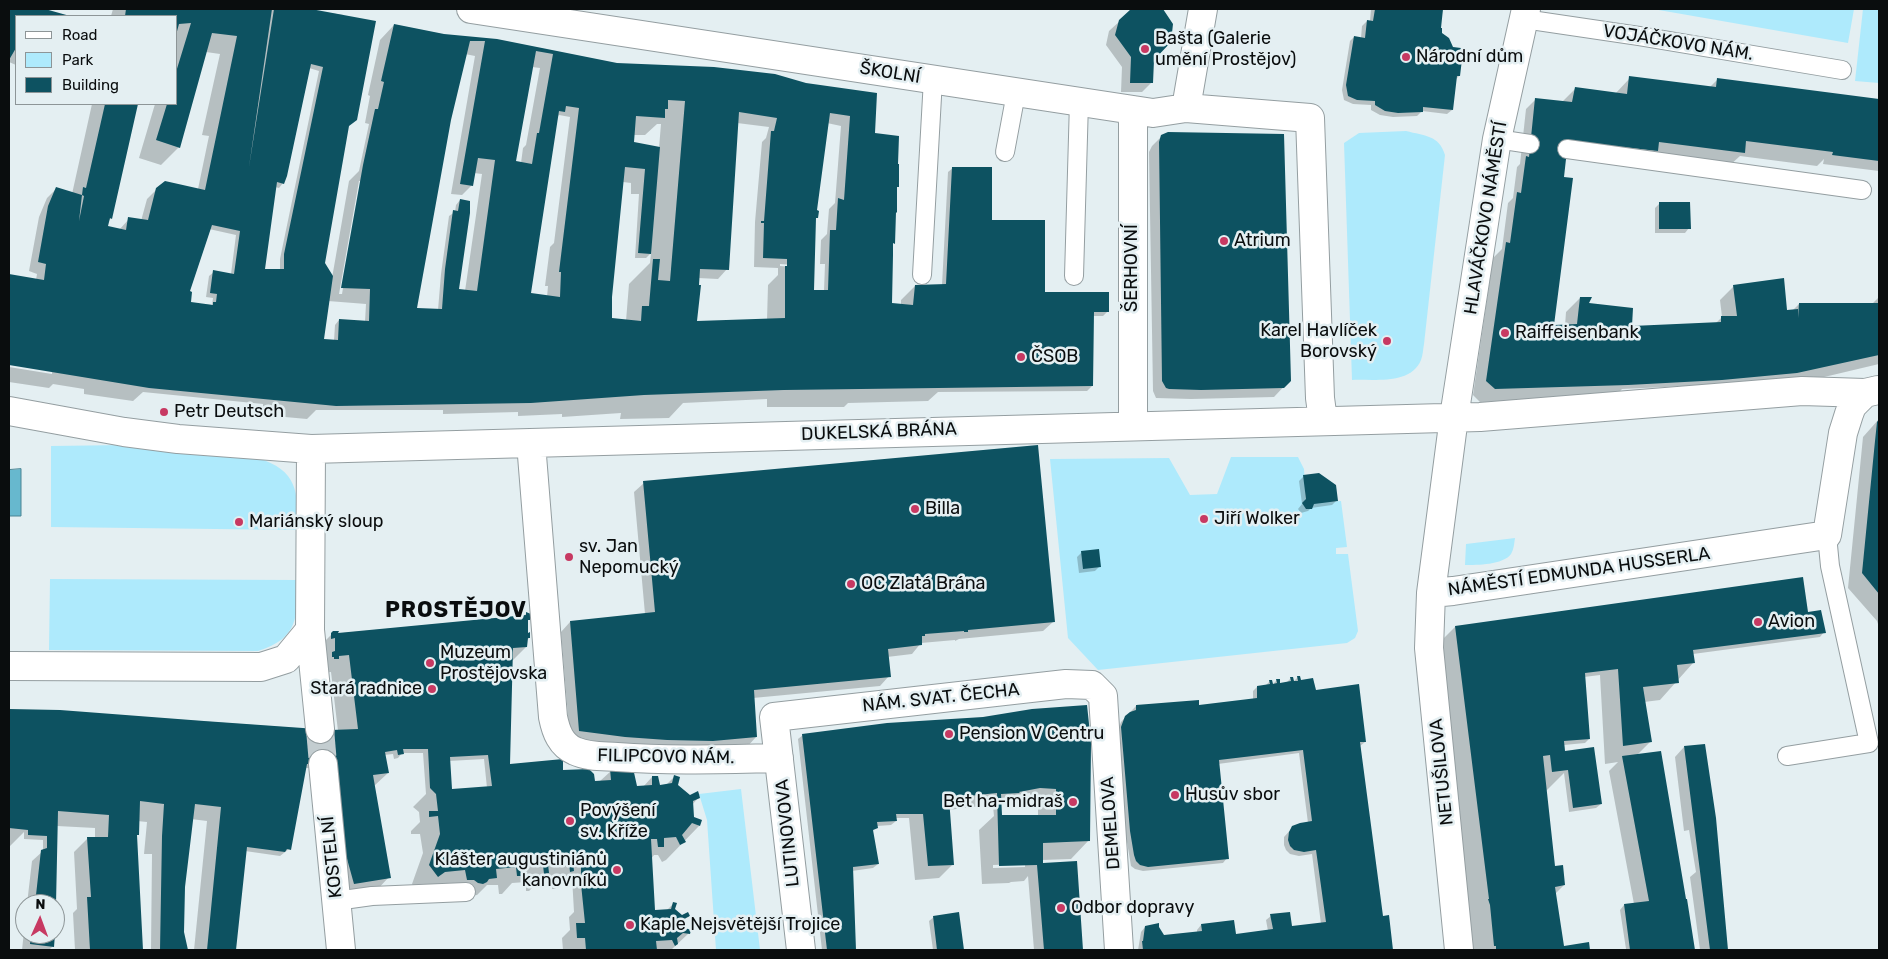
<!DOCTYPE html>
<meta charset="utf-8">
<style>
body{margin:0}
#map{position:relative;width:1888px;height:959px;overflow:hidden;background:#e4eff2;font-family:Rubik,sans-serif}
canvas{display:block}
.frame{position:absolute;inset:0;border:10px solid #0a0d0e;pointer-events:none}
.legend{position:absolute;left:15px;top:15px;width:162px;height:90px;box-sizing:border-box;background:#e4eff2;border:1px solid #8d9597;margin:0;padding:6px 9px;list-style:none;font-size:15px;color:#0a0d0e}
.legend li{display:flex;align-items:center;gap:10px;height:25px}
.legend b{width:25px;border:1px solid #8d9597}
.north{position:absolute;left:15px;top:894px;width:50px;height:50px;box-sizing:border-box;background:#e4eff2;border:1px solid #8d9597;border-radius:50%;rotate:2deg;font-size:14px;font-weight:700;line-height:20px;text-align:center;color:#0a0d0e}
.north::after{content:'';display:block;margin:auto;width:18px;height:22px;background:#c73962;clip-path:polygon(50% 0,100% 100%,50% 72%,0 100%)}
</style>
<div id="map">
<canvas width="1888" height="959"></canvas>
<div class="frame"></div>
<ul class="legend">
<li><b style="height:6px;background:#fff"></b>Road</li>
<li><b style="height:14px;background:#aeeafc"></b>Park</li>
<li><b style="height:14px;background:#0d5261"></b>Building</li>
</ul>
<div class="north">N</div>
</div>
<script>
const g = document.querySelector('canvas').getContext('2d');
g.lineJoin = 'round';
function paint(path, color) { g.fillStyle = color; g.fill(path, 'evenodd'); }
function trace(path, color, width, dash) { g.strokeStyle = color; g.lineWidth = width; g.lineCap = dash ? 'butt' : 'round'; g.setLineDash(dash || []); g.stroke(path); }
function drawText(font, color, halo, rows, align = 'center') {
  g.font = font + ' Rubik,sans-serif'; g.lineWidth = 5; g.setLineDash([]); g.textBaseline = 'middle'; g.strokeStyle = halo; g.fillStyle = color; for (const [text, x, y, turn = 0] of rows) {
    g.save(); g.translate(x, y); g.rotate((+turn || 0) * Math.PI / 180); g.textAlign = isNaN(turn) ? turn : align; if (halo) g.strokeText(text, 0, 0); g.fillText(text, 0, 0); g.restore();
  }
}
const green = new Path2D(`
 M1653 9H1854L1848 43Z
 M1863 9H1879V83L1855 81Z
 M1406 131C1425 136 1439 135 1445 155L1424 344C1423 349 1423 355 1421 360 1411 385 1374 379 1352 380L1344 143 1359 133Z
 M126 445 257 458C298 470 298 492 298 530L51 527V446Z
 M1231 457H1298L1304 469 1306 503 1341 501 1347 547 1336 548V554H1348L1358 631 1355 638 1347 643 1098 670 1068 638 1050 459 1169 458 1190 495 1217 494Z
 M1515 538C1514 544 1514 549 1511 554 1503 565 1477 565 1465 565L1466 544Z
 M50 579 298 580C297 617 299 638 258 651L49 650Z
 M741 789 760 950H716L707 820 699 794Z`);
const water = new Path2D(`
 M21 469V516H9V470Z`);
const shadow = new Path2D(`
 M9 9H40L68 16H16V65L9 62Z
 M113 9H303L344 15 348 127 323 263 332 278 349 181 359 171 369 124 365 123 370 96 368 95 380 40 394 25 444 35 497 40 617 64 806 84 876 94 873 134 898 186 896 188 891 255V304L901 305V300L915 286 942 285 948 172 953 168 1043 293 1108 311 1103 316H1093L1092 386 1087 391 938 392 928 401 848 403 844 407H767V399L683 403 669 418 620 419 621 413 562 417V414L518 416V412L443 414V410H316L307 419 263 415V404L143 392 133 401 84 394V389L53 384 49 388 9 382V367L52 374V371L9 364V275L36 280 37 274 29 271 39 217 47 198 56 189 72 194 92 104H137L111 218 108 222 107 227 119 230 129 219 141 221 147 199 157 189H198L209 136 202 135 220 54 206 52 179 147 161 165 139 158 155 104H176V16H111ZM465 54 475 56 451 194 462 195 472 185 474 173 482 174 465 291 458 290 460 200 456 205 455 212 449 216 441 274 438 310 415 309 450 120ZM532 67 540 68 526 145 523 148 521 163 515 162ZM309 68 319 71 280 259V270L264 271 275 187 279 188 283 183ZM559 115 570 117 554 243 550 247 545 286H548L547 297 530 294 557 117ZM737 123 769 127 766 138 762 142 755 222 754 267 778 268V275L768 285 767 320 696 322 698 278 718 279 727 269ZM827 123 841 126 835 203 829 209 827 234 821 240 820 264H825L824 291H812L815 219ZM657 124H661L659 148 631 144 633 135H645ZM359 181H361L342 294H339ZM623 182 631 183V194H639L635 258H646L651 253 650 263 629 284 626 321 610 319V297ZM209 229 236 235 231 274 214 272 209 276 206 297 213 298 212 305 189 303V292ZM780 264 806 266V268L780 266ZM328 301 366 304 365 322 339 320 335 325 334 341 323 340Z
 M1133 9H1162L1172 24 1152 59 1151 83 1142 92H1121L1122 67 1106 45 1109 31Z
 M1371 9H1443L1439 29 1459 76 1456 79 1452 110 1447 114 1422 111 1417 116 1393 117 1380 115 1371 110V105L1353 104 1344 100 1342 90 1350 41 1354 37 1361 38 1362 26 1367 21H1370Z
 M1630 78 1709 88 1717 80 1879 100V171L1823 164 1824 159 1817 166 1740 156 1729 166 1565 156 1552 326H1565L1566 312 1580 298 1587 304 1631 328 1715 324 1722 317 1720 300 1734 286 1786 312 1792 311 1799 304H1872L1879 297V364L1782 387 1708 385 1622 389 1613 399 1480 402 1473 395 1493 258 1502 249 1508 203 1513 198 1517 167 1520 164 1526 109 1536 99 1562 102 1575 89 1615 94Z
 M1162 136 1290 380 1274 397 1191 399 1156 398 1153 391 1149 152 1152 146Z
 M1660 203 1689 228 1685 233H1655V208Z
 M1879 419V627L1877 621 1848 588 1863 437Z
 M1304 476 1337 500 1332 505 1311 508 1308 511 1301 513 1298 509 1302 504 1299 481Z
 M644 483 1053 622 1043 631 959 639 955 641V640L921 643 912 654 887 657 889 676 880 686 753 698 756 737 747 747 656 749 570 740 561 632 570 622 645 614 634 492Z
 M1082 552 1099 567 1095 571 1079 573 1077 557Z
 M1807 613 1824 632 1820 637 1693 654V663L1660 700 1644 702 1650 742 1637 755 1693 941 1694 950H1625L1626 949 1620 910 1624 905 1634 904 1609 771 1618 762 1605 764 1600 675 1584 677 1589 739 1585 743 1564 745 1565 752 1601 804 1596 808 1569 812 1564 773 1546 791 1554 867 1564 885 1555 894 1563 948 1588 944V950H1469L1431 651 1455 627Z
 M526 614 529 619 527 622V634L529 638 527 640 526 647 512 661 508 768 562 771 594 783 599 782 611 771 636 788 643 787 652 777 658 786 666 785 675 776 677 786 690 797H699L692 805 693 818 699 826 666 860 662 862 658 855H654L651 859 654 912 667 910 673 904 674 910 682 916H688L683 921 684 929 689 933 671 950H563L562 938 570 930 569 917 574 912 572 877 566 878 555 889H552L551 880 539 881 529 891H526V882L512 883 502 894H499L498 885H487L477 895 471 896 464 901 420 894 412 884 423 853 420 834H411V831L420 822 419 812 413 807 426 794 423 753H402L398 758 394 759 393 754 384 755 388 773 374 786 389 877 375 892 340 898 319 768H305L289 849 280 856 245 851 235 950H194L207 821 191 819 183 887V932L186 950H151L152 854H144L147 822 137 821 136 844 142 950H75L73 913 77 909 74 852 88 838H95V828L57 826 55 904H27L32 861 43 851V840L24 839V832L9 847V710L60 711 338 731 331 672 322 673 313 653 332 634 523 616ZM484 759 487 788 451 790 449 761Z
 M1298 677 1300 682 1315 692 1365 742 1360 746 1382 917 1388 916 1392 950H1138L1141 932 1145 927 1163 936 1197 933V930L1201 925 1234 935 1268 931 1266 920 1271 916 1290 928 1321 924 1312 854 1299 856 1290 854 1286 850 1284 845V837L1293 827 1308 823 1299 753 1218 764 1227 858 1223 863 1143 871 1135 869 1131 866 1126 836 1117 732 1121 722 1136 706H1198L1253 700V691L1257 687 1265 686 1270 681 1272 685 1277 680 1279 685 1286 683 1291 678 1293 682Z
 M1032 711 1089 840 1071 859 1042 860 1040 865 1076 862 1082 950H1034L1028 876 1024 881 1011 882 1009 883 982 884 979 830 994 816 992 796 982 806 948 810 953 864 939 878 915 880 909 818H895L896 821 891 825 877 826 872 832 878 864 873 868 852 871 855 950H822L798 739 803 735 990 717ZM1030 793V797L1038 798V816L1000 817V798L1014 797 1016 795ZM1025 864V867L993 868V865Z
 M1684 747 1715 819 1727 950H1700L1690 877 1696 872 1689 830 1684 831 1675 757Z
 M958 914 962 950H933L929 921 934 917Z
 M25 922V934H54L53 946 49 950H22Z`);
const building = new Path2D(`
 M9 9H45L70 16H16V48L9 60Z
 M126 9H272L249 167 274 9H311L376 21 357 120 349 126 325 263 333 276 324 339 338 340 339 319 369 321 370 289 341 288 363 165 375 109H378L384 82 381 81 394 24 444 34 497 39 617 63 714 67 775 74 806 83 877 93 875 133 899 136 898 164H899V187H897V213L896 212 895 244 893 243V255L892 303 913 305 915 285 946 284 952 167H992V220H1045V292H1109V312H1094L1093 386 784 390 644 395 531 403 336 406 149 388 9 365V274L44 280 46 264 38 262 48 206 56 187 82 195 79 221 84 196 82 195 83 187 86 188 105 104H138L112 219 110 218 108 226 126 230 128 217 148 220 156 188 165 181 205 190 237 36 212 33 180 148 156 140 167 104H176V72L191 23 179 24 176 35V16H125ZM470 41H485L460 184 473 186 478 158 495 160 477 291 459 289 470 213V201L460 199 458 211 453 210 445 269 442 309 417 308 451 120ZM536 51 553 54 539 133H537L532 164 516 161ZM311 64 323 67 284 254V269H265L277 182 284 184 287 176ZM668 100 685 101 670 281 658 280 660 259H653L649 306H642L641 321 612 318V297L625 167 645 169 638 253 651 254 660 147 634 142 636 116 665 118V109H668ZM566 106 579 108 559 272H561L560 297 531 293 559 111 565 112ZM739 112 777 118 774 131H771L764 221H761V223H764L763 258 787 259V266H785V318L697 321 701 285H699L700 269 729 270ZM830 113 850 116 844 200 838 198 836 230H830L828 290H814L816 218H818L819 211 817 210ZM212 225 240 231 234 274 213 270 210 293 217 294 216 302H213V305L191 302 192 292 190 291Z
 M1131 9H1163L1173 24 1171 42 1154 60 1153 83H1130L1131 57 1115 35 1119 20Z
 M1375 9H1443L1441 28H1442V33L1449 38 1453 47 1461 48 1460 51H1463L1460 76H1457L1453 110 1423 107V112L1398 113 1385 111 1375 105V101L1357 100 1348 96 1346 85 1354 36 1365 38 1367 20 1373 21Z
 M1629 76 1716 87 1717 78 1879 99V161L1832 155 1833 152 1746 141 1745 153 1659 142 1658 151 1568 141 1564 177 1573 178 1554 325 1577 324 1580 297H1592L1589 303 1633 308 1632 326 1721 322V316H1737L1733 285 1784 278 1787 310 1798 309V318L1799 303H1879V355L1797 373 1722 380 1628 385 1495 389 1486 381 1506 242 1510 243 1517 192 1521 193 1526 156 1529 157 1535 98 1572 102 1575 87 1627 94Z
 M1168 132 1284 134 1291 381 1284 388 1201 390 1169 389 1166 388 1162 381 1159 142 1161 135Z
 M1659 202H1690L1691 229H1659Z
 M1879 419V594L1862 573 1875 441 1877 422Z
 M1038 445 1055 622 968 630V632H964V631L925 634V636H922V645L888 649 891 677 754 690 757 737 713 741 667 740 625 737 579 731 570 621 655 612 643 481Z
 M1319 473 1336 485 1338 501 1314 504 1312 509H1306L1302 503 1306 499 1303 475Z
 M1099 549 1101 567 1083 569 1081 551Z
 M1803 577 1808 612 1821 610 1826 633 1693 650 1695 663 1677 665 1679 683 1643 687 1652 742 1623 746 1618 669 1585 673 1590 739 1564 741 1565 751 1594 747 1602 804 1573 808 1568 770 1552 772 1550 755 1543 756 1555 866 1563 865 1565 885 1555 887 1564 946 1589 942 1590 950H1496V946H1494L1490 905 1488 899H1489L1455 626Z
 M526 612 531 614 530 620H528V633L530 632V638H528L527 647 513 648 510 764 563 759V770L589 769 594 774 595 781 611 780 610 769 633 768 637 786 652 785V776H658L660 785 672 783 674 775 680 777 678 785 690 795 698 791 699 794 700 798 693 801 694 817 702 820 700 826 692 823 682 835 686 842 680 845 676 837 664 838V847H658L657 839H651L655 910 671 909 673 902 677 903 675 909 682 915 688 912 690 916 684 919 685 928 691 930 690 934 683 933 677 938 678 944 675 946 672 940 656 941 657 950H586L585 938H577L576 923H585L581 884V861L573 862 574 871 570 872 569 863 548 864 549 873 544 874 543 865 520 867 521 876H517L516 867 496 869 497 878 489 879 487 882 483 884 478 883 474 880H467L465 870 445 872 438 877 429 865 440 834 438 816 429 817V811H438L436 794 430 788 428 749H403L404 754 398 755 397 750 385 752 389 773 373 775 391 878 354 884 344 848 334 764H307L291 850 287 849 285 852 247 847 236 950H207L221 807 195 804 185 887 184 932 188 950H160L162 836 164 804 140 801 139 835H137L143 950H90L87 897H91L87 837H108L109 815 58 811 56 904H35L41 850 47 848V836L28 835V830L9 828V709L60 710 204 721 331 730 358 729 349 655 339 656V659H334V657H332V652L335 651V638L331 639V633L333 631H339L338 633 526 615ZM488 755 492 786 452 789 450 757Z
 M1297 676H1300L1301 680 1313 678 1316 690 1359 684 1366 742H1360L1383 916 1389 915 1393 950H1143L1142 941H1143L1145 926 1159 923V927L1164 935 1202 931 1201 924 1234 920 1236 934 1273 929 1270 914 1290 912 1292 926 1326 922 1316 850 1304 852 1294 850 1290 846 1288 840 1289 832 1292 826 1300 823 1312 821 1303 750 1219 760 1229 859 1148 867 1140 865 1136 861 1134 855 1130 831 1121 727 1125 716 1130 712 1136 710V705L1199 700V705L1257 698V686L1270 684 1269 680H1272L1273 684 1277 683 1276 679H1280V683L1291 681 1290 677H1293L1294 681H1298Z
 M1087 705 1091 743 1090 841 1043 843V863L1077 861 1083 950H1044L1037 865 999 866 997 793 949 798 954 865 928 866 923 814H896L897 821 877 822 878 828 873 830 879 864 853 867 856 950H827L802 734 887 723 983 717 1032 709ZM1040 788 1056 789V815H1002L1001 794 1020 793 1019 792Z
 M1705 744 1716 818 1728 950H1710L1684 746Z
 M1661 751 1686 899H1687L1695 950H1630L1624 904 1649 901 1622 756Z
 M959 912 964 950H937L933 916Z
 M31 934H55L54 947 30 944Z`);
const streetTunnel = new Path2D(`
 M320 729 323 764`);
const lane = new Path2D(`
 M1524 19 1639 36 1842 70
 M1497 139 1530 144
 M1567 149 1862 190
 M1005 152 1016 93
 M922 275 933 79
 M1074 276 1079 102
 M1787 756 1869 743 1830 566 1827 535
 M336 901 372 896 466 892`);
const street = new Path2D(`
 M471 9 1153 113 1186 108 1310 118 1320 398 1323 420
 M1526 9 1497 139 1454 417 1431 593 1453 591 1827 535 1843 433 1849 414 1852 406 1865 393 1878 390
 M1186 108 1203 9
 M9 411 124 432 178 439 311 449 1480 417 1802 391 1865 393
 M1133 425V110
 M531 443 553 717C556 732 561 745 575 751 588 757 604 756 617 757 671 761 725 759 779 758
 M1431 593 1429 648 1459 950
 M310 630 320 729
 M9 666 261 667 286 659 310 630 311 449
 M323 764 341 950
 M801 950 774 717 1066 684 1092 685 1103 696 1119 950`);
const markers = [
 [1145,49,5,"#c73962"],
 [1406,57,5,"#c73962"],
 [1224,241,5,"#c73962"],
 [1505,333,5,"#c73962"],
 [1387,341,5,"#c73962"],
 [1021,357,5,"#c73962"],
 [164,412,5,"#c73962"],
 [915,509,5,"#c73962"],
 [1204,519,5,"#c73962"],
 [239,522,5,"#c73962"],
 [569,557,5,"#c73962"],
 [851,584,5,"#c73962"],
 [1758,622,5,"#c73962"],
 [430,663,5,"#c73962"],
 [432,689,5,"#c73962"],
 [949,734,5,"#c73962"],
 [1175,795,5,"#c73962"],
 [1073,802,5,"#c73962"],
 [570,821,5,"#c73962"],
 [617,870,5,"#c73962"],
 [1061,908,5,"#c73962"],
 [630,925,5,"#c73962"]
];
const poiNames = [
 ["Bašta (Galerie",1155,39],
 ["umění Prostějov)",1155,60],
 ["Národní dům",1416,57],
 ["Atrium",1234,241],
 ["Karel Havlíček",1377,331,"right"],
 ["Borovský",1377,352,"right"],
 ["Raiffeisenbank",1515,333],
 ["ČSOB",1031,357],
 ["Petr Deutsch",174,412],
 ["Billa",925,509],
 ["Jiří Wolker",1214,519],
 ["Mariánský sloup",249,522],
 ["sv. Jan",579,547],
 ["Nepomucký",579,568],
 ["OC Zlatá Brána",861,584],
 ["Avion",1768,622],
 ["Muzeum",440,653],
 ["Prostějovska",440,674],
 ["Stará radnice",422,689,"right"],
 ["Pension V Centru",959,734],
 ["Husův sbor",1185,795],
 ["Bet ha-midraš",1063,802,"right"],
 ["Povýšení",580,811],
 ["sv. Kříže",580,832],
 ["Klášter augustiniánů",607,860,"right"],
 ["kanovníků",607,881,"right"],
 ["Odbor dopravy",1071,908],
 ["Kaple Nejsvětější Trojice",640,925]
];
const streetNames = [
 ["VOJÁČKOVO NÁM.",1678,43,9],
 ["ŠKOLNÍ",890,73,9],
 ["HLAVÁČKOVO NÁMĚSTÍ",1486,218,-81],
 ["ŠERHOVNÍ",1132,268,-90],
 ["DUKELSKÁ BRÁNA",879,432,-2],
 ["NÁMĚSTÍ EDMUNDA HUSSERLA",1579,572,-8],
 ["NÁM. SVAT. ČECHA",941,698,-6],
 ["FILIPCOVO NÁM.",666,757,1],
 ["NETUŠILOVA",1442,772,-96],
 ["DEMELOVA",1111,823,-94],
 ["LUTINOVOVA",788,833,-96],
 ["KOSTELNÍ",332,857,-96]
];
const districtNames = [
 ["PROSTĚJOV",456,611]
];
paint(green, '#aeeafc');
paint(water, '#67b8ce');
trace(water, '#4b8594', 1);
paint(shadow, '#0003');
paint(building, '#0d5261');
trace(streetTunnel, '#c3cdd0', 28, [28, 14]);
trace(lane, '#949ea1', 20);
trace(street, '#949ea1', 30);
trace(lane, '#fff', 18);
trace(street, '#fff', 28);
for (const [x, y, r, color] of markers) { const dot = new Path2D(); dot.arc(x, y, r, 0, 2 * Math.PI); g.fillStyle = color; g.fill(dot); trace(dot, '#e4eff2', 2); }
drawText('18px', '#0a0d0e', '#e4eff2', poiNames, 'left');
drawText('18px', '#0a0d0e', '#e4eff2', streetNames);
g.letterSpacing = '1px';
drawText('bold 22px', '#0a0d0e', '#e4eff2', districtNames);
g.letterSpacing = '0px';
</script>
